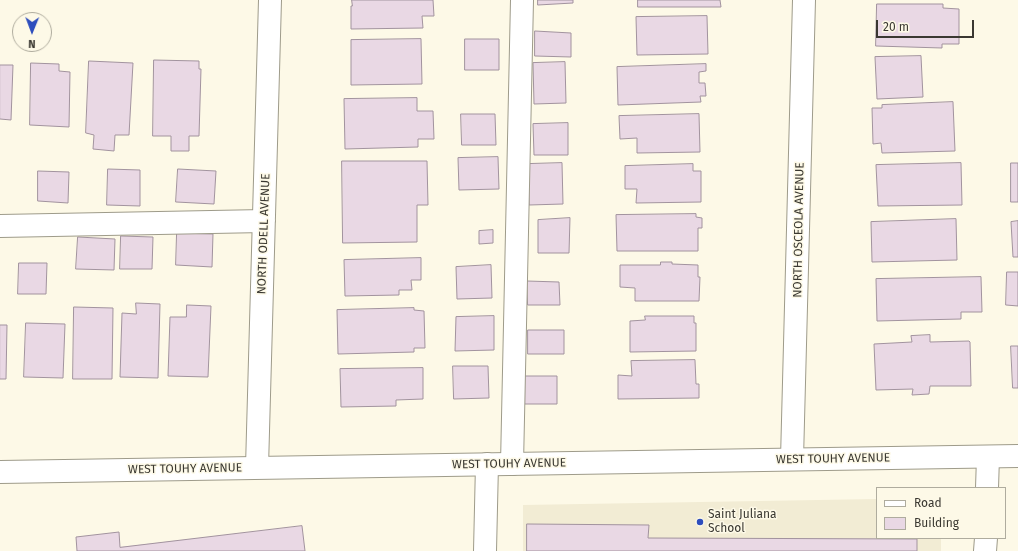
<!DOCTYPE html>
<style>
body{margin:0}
#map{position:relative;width:1018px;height:551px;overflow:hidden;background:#fdf9e7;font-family:"Fira Sans",sans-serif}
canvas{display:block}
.legend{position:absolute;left:876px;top:487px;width:130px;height:52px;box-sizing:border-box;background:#fdf9e7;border:1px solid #afac9e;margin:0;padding:5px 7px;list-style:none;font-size:12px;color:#3a3831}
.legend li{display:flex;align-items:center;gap:8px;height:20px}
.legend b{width:20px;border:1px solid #afac9e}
.north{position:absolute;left:12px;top:12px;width:40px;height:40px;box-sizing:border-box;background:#fdf9e7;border:1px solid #afac9e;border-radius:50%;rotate:181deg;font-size:11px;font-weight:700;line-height:16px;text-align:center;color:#3a3831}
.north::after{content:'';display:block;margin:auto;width:14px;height:18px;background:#2d4dbd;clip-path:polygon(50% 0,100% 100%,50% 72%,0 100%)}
.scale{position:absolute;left:876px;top:20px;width:98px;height:18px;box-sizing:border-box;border:2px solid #3a3831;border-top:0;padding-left:5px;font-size:12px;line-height:14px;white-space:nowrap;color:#3a3831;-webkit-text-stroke:3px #fdf9e7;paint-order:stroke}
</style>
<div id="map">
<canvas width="1018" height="551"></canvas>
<ul class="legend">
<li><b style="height:5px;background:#fff"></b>Road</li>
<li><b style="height:11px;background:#e9d8e4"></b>Building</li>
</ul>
<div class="north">N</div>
<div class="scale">20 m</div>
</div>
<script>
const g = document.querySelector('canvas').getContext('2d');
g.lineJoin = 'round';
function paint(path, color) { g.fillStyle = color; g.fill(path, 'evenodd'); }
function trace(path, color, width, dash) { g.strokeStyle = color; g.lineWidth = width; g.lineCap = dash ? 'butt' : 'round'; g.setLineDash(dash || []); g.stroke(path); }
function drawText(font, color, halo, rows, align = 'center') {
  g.font = font + ' "Fira Sans",sans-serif'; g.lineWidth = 3; g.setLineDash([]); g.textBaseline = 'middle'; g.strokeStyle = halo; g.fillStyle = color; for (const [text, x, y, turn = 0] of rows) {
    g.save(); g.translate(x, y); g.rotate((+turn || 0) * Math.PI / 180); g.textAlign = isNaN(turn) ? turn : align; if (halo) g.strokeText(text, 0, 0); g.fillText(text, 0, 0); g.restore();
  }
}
const built = new Path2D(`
 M877 499V538H941V551H523V505Z`);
const building = new Path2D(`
 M352 0H433L434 16H422L423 28 351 29V6H352Z
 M538 0H573V3L538 5Z
 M638 0H720L721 7H638Z
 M877 4H943V8L959 9V44H942V48L876 46Z
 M707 16 708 54 637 55 636 17Z
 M535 31 571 33V57L535 56Z
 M421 39 422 84 351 85V40Z
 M465 39H499V70H465Z
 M921 56 923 97 877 99 875 57Z
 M154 60 199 61V69H201L199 136H189V151H171V136H153Z
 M89 61 133 63 129 135H115L114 151 93 149 94 135 86 133Z
 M565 62 566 103 534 104 533 63Z
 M31 63 59 64V71L70 72 69 127 30 125Z
 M706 64V71L699 72V83H705L706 96H700L701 102 618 105 617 67Z
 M0 65H13L11 120 0 119Z
 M417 98V111H433L434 139H418V147L345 149 344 99Z
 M953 102 955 151 882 153 881 143 873 144 872 108H882V105Z
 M461 114H495L496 145H462Z
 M699 114 700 152 637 153V138L620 139 619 116Z
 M568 123V155H534L533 124Z
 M498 157 499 189 459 190 458 158Z
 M342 161H427L428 205H417V242L343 243Z
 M562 163 563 204 529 205 528 164Z
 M961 163 962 205 878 206 876 165Z
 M1011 163H1018V202H1011Z
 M693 164V171H701V202L636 203 637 189H625V166Z
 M108 169 140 170V206L107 205Z
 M178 169 216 171 214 204 176 202Z
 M38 171 69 172 68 203 38 201Z
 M696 214V217L702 218V228H698V251H617L616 215Z
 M570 218 569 253H538V220Z
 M956 219 957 260 872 262 871 222Z
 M1018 221V257H1013L1011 222Z
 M493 230V243L479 244V231Z
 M177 233 213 234 212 267 176 265Z
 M121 236 153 237 152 269H120Z
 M78 237 115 239 114 270 76 269Z
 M421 258V280H411L412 290H399V295L345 296 344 260Z
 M661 262H672V264L698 265V277H700L699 301H635V288L620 287V265H660Z
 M19 263H47L46 294H18Z
 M491 265 492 298 457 299 456 267Z
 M1007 272H1018V306L1006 305Z
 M981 277 982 312H961V319L877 321 876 279Z
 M527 281 559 282 560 305H528Z
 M136 303 160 304 158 378 120 377 122 313 136 314Z
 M187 305 211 306 208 377 168 376 170 317H186Z
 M74 307 113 308 112 379H73Z
 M414 308V310L424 311 425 348H414V352L338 354 337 310Z
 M494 316V350L455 351 456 317Z
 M645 316H694V323H696V351L630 352V321L645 320Z
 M26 323 65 324 63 378 24 377Z
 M0 325H7L6 379H0Z
 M528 330H564V354H528Z
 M930 335V342L969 341 970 342 971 386H930L929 394 912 395 913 389 876 390 874 344 912 342 911 336Z
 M1011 346H1018V388H1013Z
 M695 360 696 384H699V398L618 399V375L632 376 631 361Z
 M453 366H488L489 398 454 399Z
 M423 368V399L396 400V406L341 407 340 369Z
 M525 376H557V404H525Z
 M527 524 649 525 648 538 917 539V551H527Z
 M302 526 305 551H77L76 537 119 532 120 547Z`);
const minor = new Path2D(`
 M0 226 264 221
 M792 459 804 0
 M512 464 522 0
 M257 467 270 0
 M987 488 988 457
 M485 551 487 464
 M985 551 986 538`);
const major = new Path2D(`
 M0 472 1018 456`);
const markers = [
 [700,522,4,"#2d4dbd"]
];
const streetNames = [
 ["NORTH OSCEOLA AVENUE",799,230,-89],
 ["NORTH ODELL AVENUE",264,234,-88],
 ["WEST TOUHY AVENUE",833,459,-1],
 ["WEST TOUHY AVENUE",509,464,-1],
 ["WEST TOUHY AVENUE",185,469,-1]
];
const poiNames = [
 ["Saint Juliana",708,515],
 ["School",708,529]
];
paint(built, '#f2ecd4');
paint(building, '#e9d8e4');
trace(building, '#a2939e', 1);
trace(minor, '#9e9b8a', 24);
trace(major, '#9e9b8a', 24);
trace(minor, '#fff', 22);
trace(major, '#fff', 22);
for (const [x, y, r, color] of markers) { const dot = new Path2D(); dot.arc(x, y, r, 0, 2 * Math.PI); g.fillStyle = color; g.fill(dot); trace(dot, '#fdf9e7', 1.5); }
drawText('12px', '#3a3831', '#fdf9e7', streetNames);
drawText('12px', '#3a3831', '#fdf9e7', poiNames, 'left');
</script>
